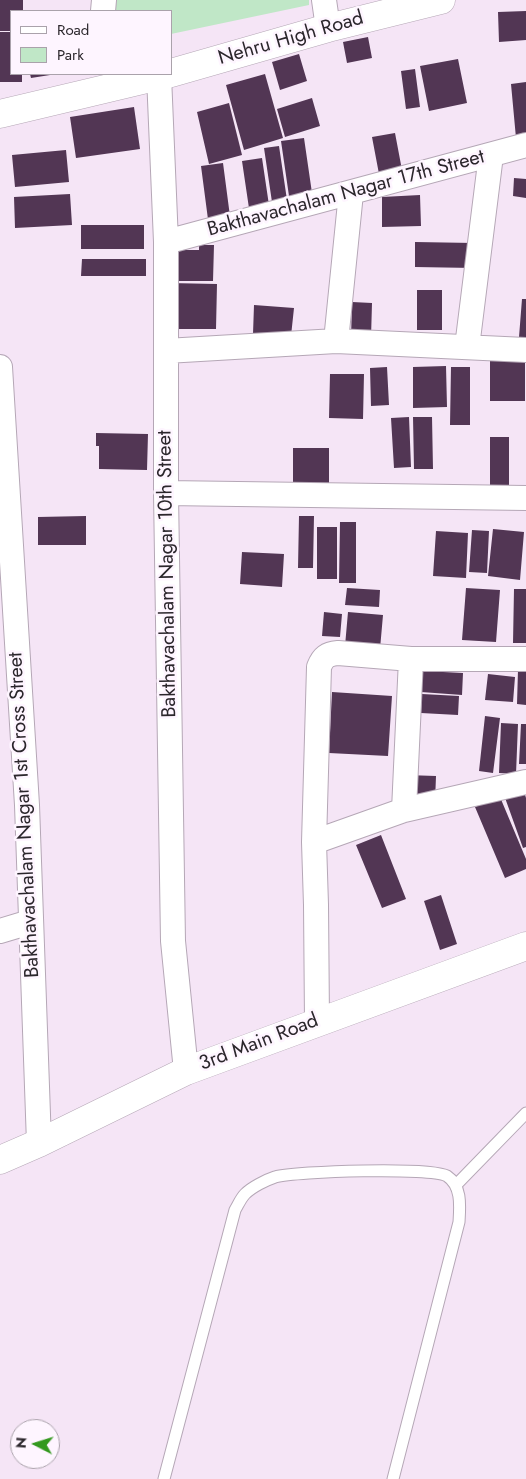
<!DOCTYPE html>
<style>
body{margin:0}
#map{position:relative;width:526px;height:1479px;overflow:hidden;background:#f5e5f6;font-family:Jost,sans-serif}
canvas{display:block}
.legend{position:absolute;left:10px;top:10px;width:162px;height:65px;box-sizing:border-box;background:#fef5ff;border:1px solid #aaa2ab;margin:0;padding:6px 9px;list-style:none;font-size:15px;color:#2b262c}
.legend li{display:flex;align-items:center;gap:10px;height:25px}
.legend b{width:25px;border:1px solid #aaa2ab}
.north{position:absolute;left:10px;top:1419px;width:50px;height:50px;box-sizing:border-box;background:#fef5ff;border:1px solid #aaa2ab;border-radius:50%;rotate:275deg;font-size:14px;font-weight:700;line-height:20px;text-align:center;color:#2b262c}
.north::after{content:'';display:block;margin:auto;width:18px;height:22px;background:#33981e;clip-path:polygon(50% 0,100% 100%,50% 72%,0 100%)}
</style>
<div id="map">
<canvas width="526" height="1479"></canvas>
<ul class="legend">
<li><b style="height:6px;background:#fff"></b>Road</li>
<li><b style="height:14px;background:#c0e7c7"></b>Park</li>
</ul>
<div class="north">N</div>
</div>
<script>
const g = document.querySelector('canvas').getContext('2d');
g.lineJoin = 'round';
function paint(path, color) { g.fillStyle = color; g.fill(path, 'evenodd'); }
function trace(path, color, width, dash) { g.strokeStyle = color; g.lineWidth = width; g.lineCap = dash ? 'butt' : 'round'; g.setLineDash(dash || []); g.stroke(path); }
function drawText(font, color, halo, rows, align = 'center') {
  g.font = font + ' Jost,sans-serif'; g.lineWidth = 5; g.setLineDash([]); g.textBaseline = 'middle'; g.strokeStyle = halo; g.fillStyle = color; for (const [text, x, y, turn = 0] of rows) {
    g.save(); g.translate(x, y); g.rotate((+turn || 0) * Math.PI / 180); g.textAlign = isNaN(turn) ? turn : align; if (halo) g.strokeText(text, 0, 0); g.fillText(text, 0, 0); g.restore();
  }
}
const green = new Path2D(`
 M116 0H309V5L171 34V11H115Z`);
const building = new Path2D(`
 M0 0H23V11H11V31H0Z
 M526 11V40L499 42 498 12Z
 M0 32H11V74H22V82H0Z
 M368 37 372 58 347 63 343 42Z
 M299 54 307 81 280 90 272 62Z
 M458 59 467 103 429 111 420 66Z
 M415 69 420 107 406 109 401 71Z
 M30 74H50V75L31 78Z
 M265 74 283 138 244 150 226 85Z
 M526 82V137L516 138 511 84Z
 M312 98 320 126 285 137 277 109Z
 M229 103 242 155 209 164 197 112Z
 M134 107 140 149 76 158 70 117Z
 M395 133 402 170 379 174 372 137Z
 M304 138 312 193 289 196 281 141Z
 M279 146 287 200 272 202 264 148Z
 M66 150 69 182 15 187 12 155Z
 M262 158 270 212 250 215 242 161Z
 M223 163 231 224 209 227 201 166Z
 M514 178 526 179V198L513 196Z
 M70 194 72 225 15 228 14 197Z
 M420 195 421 226 382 227V197Z
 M81 225H144V249H81Z
 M415 242 474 243V268L415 267Z
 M199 245H214L213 281H170V250H199Z
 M82 259H146V276H81Z
 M169 283 217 284 216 329H168Z
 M417 290H442V330H417Z
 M522 299H526V337H519Z
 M352 302 372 303 371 338H351Z
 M254 305 294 308 291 336 253 334Z
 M490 361H525V401H490Z
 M446 366 447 407 413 408V367Z
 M387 367 389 405 371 406 370 368Z
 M451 367H470V425H450Z
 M330 374H364L363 419 329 418Z
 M409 417 411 467 394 468 391 418Z
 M413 417H432L433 469H414Z
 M96 433 148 434 147 470 99 469V446H96Z
 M490 437H509V490H490Z
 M293 448H329V487L293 488Z
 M86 516V545H38V517Z
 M299 516H314L313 568H298Z
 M340 522H356V583H339Z
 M317 527H337V579H317Z
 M493 529 524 532 520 580 488 576Z
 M472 530 489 531 487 573 469 572Z
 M436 531 468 533 466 578 433 576Z
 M242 552 284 554 282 587 240 584Z
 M347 588 380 590 379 607 345 605Z
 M466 588 500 590 496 642 462 640Z
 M514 589H526V643H513Z
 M324 612 342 614 340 637 322 636Z
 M348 612 383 615 380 649 345 646Z
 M518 670H526V705L517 704Z
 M423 671 463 673 462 695 421 692Z
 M488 674 515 677 513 702 485 700Z
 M332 692 392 696 388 756 329 753Z
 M422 694 459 696 458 715 421 713Z
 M485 716 500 718 493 773 479 771Z
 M501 723 518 724 516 774 499 773Z
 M521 724H526V764H519Z
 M406 775 436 776 435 802 405 801Z
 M523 788 526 798V847L523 848 504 795Z
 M500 797 526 859V869L505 878 475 807Z
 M381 835 406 899 382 908 356 845Z
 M441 895 457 944 440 950 424 901Z`);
const service = new Path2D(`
 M456 1185 526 1113
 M164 1479 235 1210C238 1205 241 1198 245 1194 252 1187 266 1180 275 1177 297 1171 431 1167 447 1176 462 1186 460 1206 459 1222L393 1479`);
const minor = new Path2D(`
 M324 0 328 28
 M103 11 104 0
 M159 76 166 242V493L173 941 186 1071
 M166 242 526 145
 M336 341 351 193
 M467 347 491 155
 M166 351 336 341 526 350
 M0 367 27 805 39 1143
 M166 493 526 498
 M404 810 526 782
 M314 842 404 810 411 659
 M0 931 30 922
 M317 1021 316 905 314 842 319 667C323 657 327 654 338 653L411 659H526`);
const tertiary = new Path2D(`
 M171 73 328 28 441 0
 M0 114 168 74
 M0 1160 39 1143 186 1071 526 946`);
const streetNames = [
 ["Nehru High Road",291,39,-16],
 ["Bakthavachalam Nagar 17th Street",346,194,-15],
 ["Bakthavachalam Nagar 10th Street",168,574,-91],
 ["Bakthavachalam Nagar 1st Cross Street",25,815,-93],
 ["3rd Main Road",259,1043,-21]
];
paint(green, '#c0e7c7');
paint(building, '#523654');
trace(service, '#b5a7b6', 13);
trace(minor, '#b5a7b6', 26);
trace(tertiary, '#b5a7b6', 29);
trace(service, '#fff', 11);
trace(minor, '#fff', 24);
trace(tertiary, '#fff', 28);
drawText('20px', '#2b262c', '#fef5ff', streetNames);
</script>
